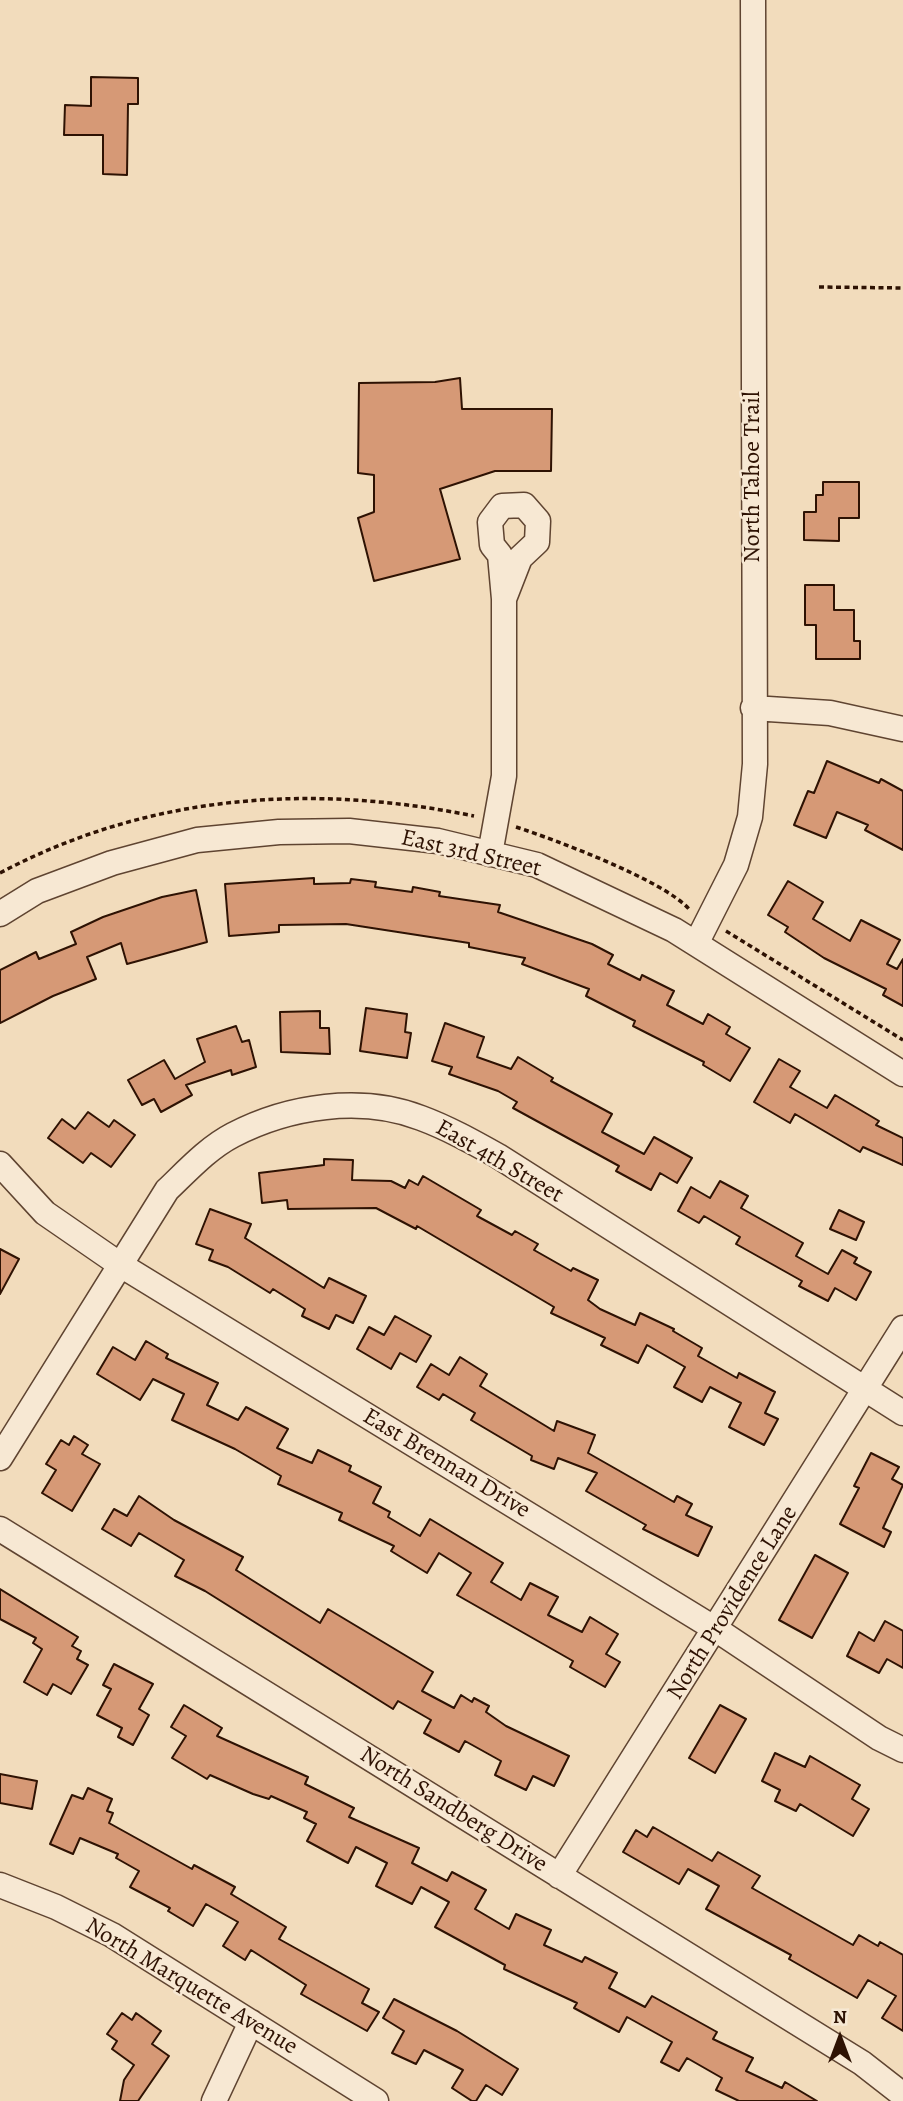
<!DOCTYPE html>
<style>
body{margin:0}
#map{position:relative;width:903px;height:2101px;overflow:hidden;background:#f2dcbc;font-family:Alegreya,serif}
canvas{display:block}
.north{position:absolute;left:805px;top:2003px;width:70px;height:70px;-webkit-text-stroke:5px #f7e8d3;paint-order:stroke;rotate:0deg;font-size:19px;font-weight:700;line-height:28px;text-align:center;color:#2e1203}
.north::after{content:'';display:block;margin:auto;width:24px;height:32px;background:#2e1203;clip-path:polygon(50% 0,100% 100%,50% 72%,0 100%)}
</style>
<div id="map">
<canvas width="903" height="2101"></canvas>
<div class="north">N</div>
</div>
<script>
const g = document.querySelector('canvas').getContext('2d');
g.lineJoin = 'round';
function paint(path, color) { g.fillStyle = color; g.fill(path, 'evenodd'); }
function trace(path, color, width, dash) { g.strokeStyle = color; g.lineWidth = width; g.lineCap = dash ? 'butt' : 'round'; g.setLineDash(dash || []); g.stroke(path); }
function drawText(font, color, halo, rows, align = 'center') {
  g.font = font + ' Alegreya,serif'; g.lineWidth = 5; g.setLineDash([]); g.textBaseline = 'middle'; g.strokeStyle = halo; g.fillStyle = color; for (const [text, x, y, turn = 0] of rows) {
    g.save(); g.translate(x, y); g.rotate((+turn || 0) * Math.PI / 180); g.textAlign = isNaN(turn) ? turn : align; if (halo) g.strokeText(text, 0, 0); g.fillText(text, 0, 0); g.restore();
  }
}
const building = new Path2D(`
 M91 77 138 78V104H128L127 175 103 174V135H64L65 105 91 106Z
 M460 378 462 409H552L551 471H495L440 489 460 559 374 581 358 518 374 512V475L358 473 359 383 435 382Z
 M823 482H859V518H839V541L804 540V512H816V495H823Z
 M805 585H834V610H854V641H860V659H816V625H805Z
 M827 761 879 783 881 779 903 791V850L865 830 868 825 837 812 826 838 794 825 808 791 814 793Z
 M314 878V884L350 883 351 879 376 882 375 887 412 892 413 887 440 892 439 896 500 905 498 912 592 944 613 955 608 964 640 980 642 975 674 991 667 1005 703 1024 708 1014 730 1027 726 1034 750 1048 730 1081 703 1065 704 1062 633 1026 635 1021 586 996 589 989 522 964 525 958 469 947V943L346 924 279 925V932L229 936 225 884Z
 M788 881 823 902 813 919 850 941 861 920 900 940 887 964 897 969 903 959V1006L883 995 886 989 824 958 785 932 788 927 768 915Z
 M196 890 207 942 127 964 121 943 87 957 96 979 53 996 0 1023V970L36 952 39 959 76 944 71 932 103 917 162 897Z
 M366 1008 407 1014 405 1032 411 1033 407 1058 360 1051Z
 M320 1011V1028H329L330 1054 281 1052 280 1012Z
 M445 1023 484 1037 477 1057 511 1069 518 1057 553 1078 551 1081 612 1114 602 1132 644 1154 654 1137 692 1158 677 1183 660 1173 651 1190 616 1171 619 1166 513 1108 517 1102 498 1091 449 1074 452 1067 432 1061Z
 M236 1026 242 1042 249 1040 256 1067 232 1075 231 1070 186 1085 192 1095 161 1112 154 1099 142 1105 128 1080 164 1060 175 1079 205 1062 197 1039Z
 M779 1059 800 1071 790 1087 827 1108 835 1095 879 1121 876 1125 903 1138V1165L863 1147 860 1152 795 1114 790 1123 754 1102Z
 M88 1112 109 1127 114 1120 135 1135 111 1167 91 1153 83 1163 48 1138 62 1119 75 1129Z
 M324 1159 353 1160 352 1180 391 1181 405 1188 409 1180 418 1185 423 1176 481 1210 477 1216 512 1235 515 1231 538 1244 534 1250 571 1271 573 1268 598 1280 588 1300 600 1309 635 1325 640 1313 674 1329 673 1331 702 1348 698 1356 737 1378 739 1373 775 1392 765 1413 778 1419 764 1445 729 1427 741 1403 710 1387 702 1402 674 1387 685 1367 647 1345 638 1363 601 1345 605 1338 551 1313 554 1307 417 1226 416 1229 376 1208 288 1209 287 1200 262 1203 259 1173 324 1165Z
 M720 1181 748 1196 741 1208 803 1243 796 1256 828 1274 842 1250 857 1258 854 1263 871 1272 856 1300 835 1288 828 1301 799 1286 802 1281 736 1244 740 1237 704 1216 699 1223 678 1211 691 1187 710 1198Z
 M210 1209 251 1224 245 1238 324 1288 329 1278 366 1296 353 1323 336 1315 329 1329 302 1316 305 1309 273 1289 270 1293 228 1267 209 1260 213 1250 196 1244Z
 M839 1210 864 1222 856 1240 830 1229Z
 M0 1249 19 1259 0 1294Z
 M395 1316 431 1336 416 1362 400 1353 391 1369 357 1349 369 1327 384 1335Z
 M146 1341 168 1354 166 1358 218 1383 207 1405 238 1420 246 1407 288 1429 277 1448 312 1463 318 1450 351 1466 349 1471 381 1487 373 1503 390 1512 388 1517 420 1536 430 1519 503 1563 491 1582 521 1600 530 1583 558 1597 548 1615 582 1632 590 1617 618 1634 606 1654 620 1662 605 1687 570 1667 573 1661 457 1595 471 1573 439 1553 427 1573 391 1551 394 1546 339 1520 342 1513 278 1484 281 1476 235 1449 172 1420 184 1394 153 1379 140 1400 97 1374 113 1347 135 1360Z
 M460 1357 487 1374 480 1386 554 1431 557 1421 595 1435 588 1453 674 1502 677 1496 692 1504 686 1515 712 1527 698 1556 643 1529 646 1525 586 1491 597 1473 558 1458 554 1469 531 1460 532 1456 471 1420 475 1413 443 1394 439 1400 417 1387 431 1364 449 1375Z
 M74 1436 88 1445 82 1454 100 1464 72 1511 42 1493 56 1470 46 1464 61 1440 69 1445Z
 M871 1453 899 1467 892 1479 903 1485 883 1528 891 1532 884 1547 840 1524 859 1488 854 1486Z
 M139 1496 174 1520 243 1557 236 1570 320 1623 328 1609 433 1672 422 1691 454 1708 461 1695 472 1702 474 1698 489 1706 486 1712 506 1726 569 1756 554 1786 533 1776 526 1790 495 1775 501 1761 465 1741 459 1752 424 1733 431 1720 398 1701 393 1709 205 1591 175 1576 184 1560 139 1533 131 1546 102 1529 114 1509 127 1516Z
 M815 1555 848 1573 812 1638 779 1620Z
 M0 1589 78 1637 72 1646 81 1651 77 1659 88 1665 71 1694 53 1684 47 1695 24 1682 42 1649 33 1643 36 1638 0 1619Z
 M885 1621 903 1631V1668L887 1659 879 1673 847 1656 859 1632 874 1641Z
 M114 1664 153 1684 139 1709 149 1715 133 1745 118 1737 122 1728 97 1715 111 1689 103 1685Z
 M184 1705 222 1728 217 1736 308 1777 305 1784 354 1808 349 1817 419 1848 412 1863 447 1881 452 1872 486 1890 475 1909 509 1929 516 1914 551 1930 544 1945 582 1962 585 1957 617 1973 609 1988 645 2007 652 1996 717 2032 713 2039 753 2058 746 2071 782 2088 785 2082 817 2101H739L716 2090 722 2078 687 2058 679 2071 661 2062 672 2042 627 2017 619 2032 574 2008 577 2003 504 1969 505 1965 435 1927 449 1902 421 1887 412 1904 376 1886 387 1863 356 1847 348 1863 307 1841 316 1824 304 1818 307 1812 271 1796 269 1799 253 1794 210 1775 207 1779 172 1758 186 1736 171 1727Z
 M720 1705 746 1719 715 1773 689 1758Z
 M775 1753 805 1767 810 1756 860 1785 852 1799 869 1809 853 1836 800 1804 796 1811 775 1801 780 1790 762 1781Z
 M0 1774 37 1781 32 1809 0 1803Z
 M88 1788 112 1799 107 1811 113 1813 109 1823 192 1869 194 1865 235 1887 231 1894 286 1927 279 1939 369 1989 362 2003 379 2012 367 2031 301 1994 306 1985 251 1950 245 1960 223 1946 238 1922 206 1904 193 1926 168 1911 170 1908 130 1887 139 1871 116 1858 118 1854 80 1838 73 1854 50 1844 72 1795 83 1799Z
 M653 1827 712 1861 718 1852 760 1876 752 1888 853 1945 859 1935 878 1946 880 1942 903 1955V2031L882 2018 896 1996 868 1980 857 1998 789 1959 791 1955 706 1909 719 1886 688 1869 679 1884 623 1852 636 1830 647 1837Z
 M394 1999 457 2031 518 2069 502 2095 486 2085 476 2101H472L452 2088 463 2070 424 2050 416 2064 392 2053 404 2031 383 2018Z
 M122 2013 132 2020 136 2013 161 2031 152 2044 169 2056 138 2101H120L124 2080 134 2065 112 2049 117 2041 107 2034Z`);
const path = new Path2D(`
 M819 287 903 288
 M516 827C556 840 663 880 689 909
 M0 873C149 794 311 783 474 816
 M726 931 903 1040`);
const minor = new Path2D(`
 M753 708 830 713 903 729
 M490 854 504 776V599L500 555 492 545 490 522 502 506 524 505 538 521 537 542 520 558 504 599
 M0 914 37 891 112 863 197 840 279 832 349 831 438 841 537 865 674 930 903 1074
 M697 942 736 865 750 817 755 764 753 0
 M0 1164 45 1213 119 1264 717 1630 879 1738 903 1750
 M0 1458 167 1190C188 1170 208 1148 233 1135 289 1106 361 1095 421 1118 448 1128 473 1142 498 1156L903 1413
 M0 1529 862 2063 903 2095
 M559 1876 903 1328
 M0 1885 56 1907 112 1935 376 2101
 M214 2101 251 2022`);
const streetNames = [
 ["North Tahoe Trail",753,477,-90],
 ["East 3rd Street",471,854,13],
 ["East 4th Street",499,1162,30],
 ["East Brennan Drive",446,1464,31],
 ["North Providence Lane",733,1603,-58],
 ["North Sandberg Drive",453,1810,32],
 ["North Marquette Avenue",191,1987,31]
];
paint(building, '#d69976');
trace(building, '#2e1203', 2);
trace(minor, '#5f4431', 27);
trace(path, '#2e1203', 3.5, [5, 3.5]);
trace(minor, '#f7e8d3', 24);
drawText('24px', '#2e1203', '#f7e8d3', streetNames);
</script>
